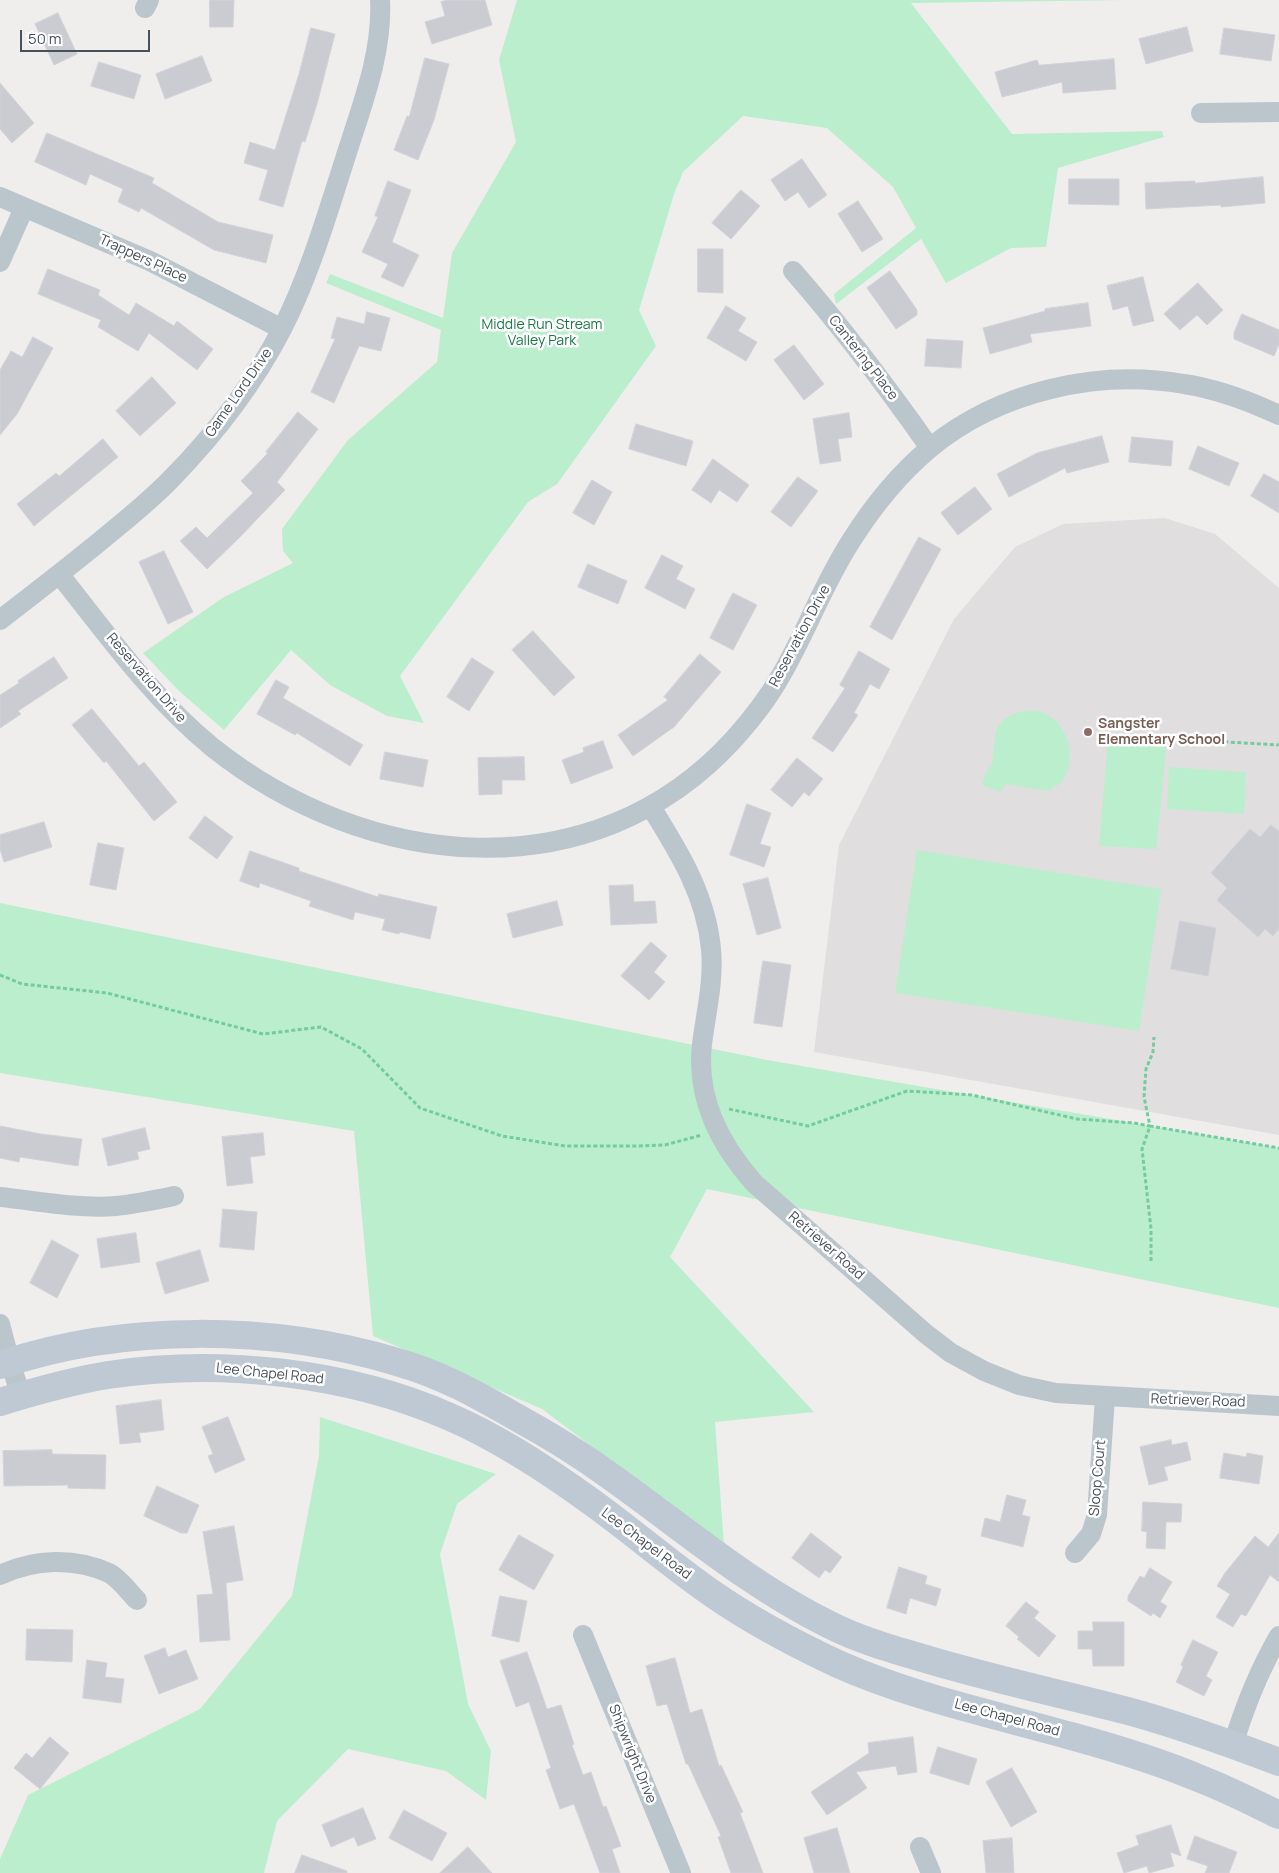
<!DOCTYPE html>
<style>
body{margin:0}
#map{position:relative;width:1279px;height:1873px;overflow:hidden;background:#f0eded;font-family:Manrope,sans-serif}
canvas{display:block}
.scale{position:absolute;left:20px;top:30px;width:130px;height:22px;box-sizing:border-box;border:2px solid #46515a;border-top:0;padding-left:6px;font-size:15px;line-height:18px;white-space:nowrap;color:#46515a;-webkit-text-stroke:4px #fff;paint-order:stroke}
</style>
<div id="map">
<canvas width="1279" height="1873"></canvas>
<div class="scale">50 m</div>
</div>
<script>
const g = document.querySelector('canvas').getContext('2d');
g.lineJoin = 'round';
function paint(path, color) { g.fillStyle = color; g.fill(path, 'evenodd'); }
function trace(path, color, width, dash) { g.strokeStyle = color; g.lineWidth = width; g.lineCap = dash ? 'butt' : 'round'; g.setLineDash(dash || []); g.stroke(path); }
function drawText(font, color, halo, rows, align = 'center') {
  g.font = font + ' Manrope,sans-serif'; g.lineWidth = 5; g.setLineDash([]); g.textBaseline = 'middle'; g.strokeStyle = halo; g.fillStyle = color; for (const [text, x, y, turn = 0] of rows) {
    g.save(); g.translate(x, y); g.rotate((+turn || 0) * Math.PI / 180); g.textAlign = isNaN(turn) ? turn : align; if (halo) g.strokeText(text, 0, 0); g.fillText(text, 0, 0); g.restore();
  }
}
const education = new Path2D(`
 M1165 518 1215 534 1279 588V1135L814 1052 839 845 954 619 1015 547 1063 524Z`);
const green = new Path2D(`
 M517 0H1128L911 3 1012 134 1162 131 1164 137 1058 168 1046 247 1011 248 946 283 921 239 836 304 834 294 916 228 893 187 827 128 743 116 683 172 674 194 639 310 656 346 557 484 528 502 400 676 424 723 387 716 330 685 291 650 224 730 179 691 143 653 224 597 293 563 283 551 282 529 348 440 437 362 441 330 326 283 330 274 443 318 452 253 516 142 499 60Z
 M1025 711C1029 711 1034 710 1037 711 1066 717 1078 755 1064 779 1061 784 1053 787 1049 791L1006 784 1000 792 982 785 987 770 992 765C996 735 990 718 1025 711Z
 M1108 739 1167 741 1156 849 1099 846Z
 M1169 767 1246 772 1244 814 1167 809Z
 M917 850 1161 889 1139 1031 895 993Z
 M0 903 767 1060 1279 1148V1308L707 1189 670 1257 814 1412 715 1422 724 1546 542 1409 373 1336 354 1131 0 1073Z
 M320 1417 496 1474 457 1504 440 1554 468 1704 491 1751 486 1800 446 1771 348 1749 277 1821 264 1873H0V1859L28 1795 200 1709 292 1596 319 1456Z`);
const building = new Path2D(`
 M210 0H234L233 27H210Z
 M448 0H485L492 25 432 44 425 22 445 16 441 2Z
 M58 13 77 54 54 65 35 24Z
 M1187 27 1193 51 1146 64 1139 39Z
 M311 28 335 34 317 104 305 142 302 141 283 207 259 200 268 170 244 163 250 142 275 150 299 74Z
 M1224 28 1275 35 1271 61 1220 54Z
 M202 56 212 81 165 99 156 74Z
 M425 58 449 64 434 120 418 160 394 150 407 116 409 117Z
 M1114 59 1116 89 1063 93 1062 82 1002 97 995 72 1037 60 1039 65Z
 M99 62 141 75 134 99 91 86Z
 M0 83 34 123 12 143 0 129Z
 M47 133 154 178 152 183 218 222 273 235 266 263 214 250 141 208 139 212 118 202 123 189 90 174 86 185 35 162Z
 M802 159 827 195 809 208 798 192 785 201 771 180Z
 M1263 177 1265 203 1221 207V205L1146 209 1145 183 1195 181V183Z
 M1069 179H1119V205L1069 204Z
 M388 181 411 190 392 242 419 255 403 287 381 277 388 264 362 252 378 217 375 216Z
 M741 190 760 206 731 239 712 223Z
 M858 201 883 239 862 252 838 214Z
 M698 249H723V293L698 292Z
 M48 269 100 290 98 295 129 315 136 303 174 326 177 321 213 349 197 370 149 333 138 351 98 327 101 320 38 294Z
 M890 271 917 310V315L896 329 867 288Z
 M1143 277 1154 321 1133 326 1128 306 1113 310 1107 286Z
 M1198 283 1223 310 1207 325 1197 315 1180 330 1164 314Z
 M1088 303 1091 326 1030 334 1032 342 990 354 983 328 1045 311V309Z
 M726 306 746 318 738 331 757 342 746 361 707 338Z
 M367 312 390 318 381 351 359 346 334 403 311 392 335 339 331 338 337 317 364 324Z
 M1242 314 1279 330V344L1274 356 1234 339V333Z
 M33 337 53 348 17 414 0 435V370L11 351 22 357Z
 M927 339 963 341 961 368 925 366Z
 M794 345 824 384 804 400 774 360Z
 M152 377 176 403 140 436 116 411Z
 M298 412 318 429 277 482 285 490 239 538 207 569 180 541 196 527 207 538 253 493 241 481 268 453 266 452Z
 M849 413 852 437 838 439 841 461 820 464 813 419Z
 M636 424 693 441 686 466 629 449Z
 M1102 436 1109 462 1067 473 1065 468 1009 497 997 474 1037 453Z
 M1132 437 1173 441 1171 466 1129 462Z
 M103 439 118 457 34 526 17 504 56 473 59 476Z
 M1198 446 1239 463 1229 486 1189 469Z
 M713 459 749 485 737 502 719 490 711 503 692 490Z
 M1264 474 1279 482V513L1251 496Z
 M798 477 818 491 791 527 771 512Z
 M592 480 612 492 594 525 573 513Z
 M975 487 992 509 958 535 941 513Z
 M919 537 941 549 892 640 870 627Z
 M164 551 193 612 168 624 139 562Z
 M662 555 683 566 676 579 695 589 685 609 645 588Z
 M588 564 627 581 618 604 578 587Z
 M733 593 757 605 733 650 710 638Z
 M533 631 575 677 554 696 512 650Z
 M859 651 890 669 879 689 870 684 854 713 858 715 833 752 812 738 845 688 840 685Z
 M700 654 721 672 674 727 633 756 618 735 668 700 664 697Z
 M54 657 68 678 18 711 21 714 0 728V695L19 683 18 681Z
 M472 658 494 672 469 711 447 697Z
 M276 680 289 687 283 698 363 745 350 766 297 733 295 735 257 714Z
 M92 709 139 766 144 762 177 802 154 821 106 761 104 763 72 725Z
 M603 741 613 768 571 784 562 760 584 752 583 748Z
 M385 752 428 760 423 787 380 779Z
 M524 757 525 780H502V794L479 795 478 758Z
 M797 758 823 779 809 796 804 792 792 807 771 790Z
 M747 804 771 813 760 844 771 847 764 867 730 855Z
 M205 816 233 837 217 859 189 838Z
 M44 822 52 847 4 862 0 849V835Z
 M1271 825 1279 831V929L1273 936 1265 929 1258 937 1217 900 1227 888 1211 873 1250 829 1260 837Z
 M98 843 124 848 116 890 90 885Z
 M250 851 299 868V871L378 897 379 894 437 907 430 939 400 932 399 934 382 930 385 919 355 912 353 920 309 906 311 901 260 883 259 888 240 881Z
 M768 878 781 928 757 935 743 884Z
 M633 885 634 902 655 901 657 923 611 925 609 886Z
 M557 901 563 925 513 938 507 914Z
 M1180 921 1216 928 1208 976 1171 969Z
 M651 942 667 956 654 972 665 982 649 1000 621 976Z
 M763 961 791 965 782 1027 754 1023Z
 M0 1126 41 1134 82 1139 78 1166 20 1157 19 1162 0 1158Z
 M145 1128 150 1149 137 1152 139 1159 108 1166 102 1139Z
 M263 1133 265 1155 250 1157 253 1183 227 1186 222 1137Z
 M223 1209 257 1212 254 1250 220 1247Z
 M136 1233 140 1262 101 1268 97 1239Z
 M52 1240 79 1255 57 1298 30 1283Z
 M200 1250 209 1281 165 1294 156 1263Z
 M161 1400 164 1430 139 1433 141 1442 120 1444 116 1406Z
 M228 1417 245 1460 215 1473 208 1456 213 1454 202 1427Z
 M1171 1440 1172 1445 1187 1442 1191 1460 1164 1467 1168 1480 1149 1485 1140 1447Z
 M52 1450V1454L106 1455 105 1489 68 1488V1485L4 1486 3 1451Z
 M1224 1453 1246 1457 1247 1453 1263 1456 1259 1484 1220 1478Z
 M157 1486 199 1505 187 1533H181L144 1516Z
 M1007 1495 1026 1500 1022 1515 1030 1517 1023 1547 981 1536 985 1518 1000 1522Z
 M1143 1502 1182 1504 1181 1522H1166L1165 1549 1146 1548 1147 1532 1142 1531Z
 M234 1526 243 1580 226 1583 230 1640 200 1642 197 1595 213 1594 203 1532Z
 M811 1533 842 1557 830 1573 825 1570 819 1578 792 1558Z
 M1279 1533V1582L1270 1575 1246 1616 1241 1614 1233 1627 1216 1617 1230 1594 1217 1586 1225 1573 1255 1536 1268 1547Z
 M519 1535 554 1555 534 1590 499 1570Z
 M899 1567 927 1576 925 1584 941 1589 936 1606 910 1598 906 1614 887 1608Z
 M1150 1568 1172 1582 1160 1602 1167 1606 1160 1618 1153 1613 1151 1616 1128 1601V1596L1140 1576 1144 1578Z
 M500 1596 527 1601 519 1642 492 1636Z
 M1026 1602 1039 1612 1034 1618 1056 1636 1039 1657 1017 1639 1019 1637 1006 1626Z
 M1093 1622H1124V1666H1093L1092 1649H1078V1631H1093Z
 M27 1629 73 1630 72 1662 26 1660Z
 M1193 1640 1218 1652 1206 1676 1212 1680 1204 1696 1176 1682 1183 1667 1181 1665Z
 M165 1648 168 1657 186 1650 198 1679 159 1694 144 1656Z
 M527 1652 547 1709 561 1705 574 1744 572 1745 583 1775 591 1772 603 1807 606 1806 621 1846 612 1849 620 1873H600L574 1804 560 1809 546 1770 551 1768 529 1702 516 1707 500 1661Z
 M675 1658 690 1713 702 1709 719 1766 721 1765 743 1812 740 1813 763 1873H731L718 1837 721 1836 688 1764H686L667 1704 657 1706 646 1666Z
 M87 1660 107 1663 105 1677 124 1679 121 1703 83 1698Z
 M50 1737 69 1753 40 1789 14 1768 26 1753 32 1758Z
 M913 1737 917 1772 898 1775 896 1766 856 1772 867 1788 827 1815 811 1792 869 1753 868 1743Z
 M938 1747 977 1759 969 1785 930 1773Z
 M1012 1768 1037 1812 1011 1827 986 1782Z
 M363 1808 376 1839 358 1846 354 1837 331 1847 322 1825Z
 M404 1810 447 1833 432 1861 389 1838Z
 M1171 1825 1181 1856 1170 1852 1174 1866 1149 1873 1147 1866 1124 1873 1117 1853 1139 1845 1136 1836Z
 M837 1828 850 1873H814L804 1838Z
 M1195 1836 1237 1852 1229 1873H1205L1208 1866 1187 1859Z
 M1012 1838 1014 1873H986L983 1841Z
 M468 1847 492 1873H440Z
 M302 1855 347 1871V1873H295Z`);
const path = new Path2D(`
 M1140 737 1279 745
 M0 975 22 984 107 993 263 1034 321 1027 362 1049 420 1108 502 1136 565 1146H636L665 1145 702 1135
 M729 1109 808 1126 907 1091 972 1095 1077 1119 1134 1123 1150 1126 1144 1097 1146 1069 1153 1052 1154 1037
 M1151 1261V1229L1142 1149 1150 1126 1279 1148`);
const street = new Path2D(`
 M145 8 149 0
 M1201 113 1279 112
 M0 197 150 261 282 329
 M0 262 24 208
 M793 271C842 327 887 387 930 448
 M59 574C107 634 152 698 212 747 366 870 592 895 734 739 751 720 767 700 780 677 806 633 823 584 851 541 873 506 899 474 930 448 999 391 1098 369 1184 384 1217 389 1249 401 1279 415
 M0 620C35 593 70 566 104 538 127 519 151 500 172 478 215 434 254 383 282 329 309 276 326 218 344 162 360 110 383 55 380 0
 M651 807C679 852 706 895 711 949 714 982 706 1012 702 1044 696 1098 719 1143 754 1183L926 1334 951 1353 984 1371 1019 1385 1056 1393 1279 1406
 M0 1197C38 1201 78 1209 116 1206 136 1204 155 1200 174 1196
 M0 1324 10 1362 21 1396
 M1075 1553 1091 1534 1097 1515 1105 1397
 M0 1575C34 1559 74 1557 109 1573 119 1578 129 1592 137 1600
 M583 1635 681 1873
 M1233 1745C1245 1705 1258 1672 1279 1636
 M920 1847 931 1873`);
const secondary = new Path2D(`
 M0 1365C123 1323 273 1325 397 1362 440 1374 478 1395 516 1417 549 1435 580 1454 610 1476 682 1527 749 1585 828 1624 857 1639 888 1648 919 1657 988 1678 1058 1693 1128 1711 1179 1725 1229 1743 1279 1762
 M0 1402C36 1391 71 1381 108 1375 219 1358 348 1372 450 1417 501 1439 549 1471 593 1503 633 1532 670 1564 710 1592 750 1620 793 1643 838 1664 912 1697 993 1714 1071 1736 1115 1748 1161 1762 1203 1780 1229 1790 1254 1803 1279 1815`);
const markers = [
 [1088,732,5,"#8d6e63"]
];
const streetNames = [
 ["Trappers Place",143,259,25],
 ["Cantering Place",863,358,52],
 ["Game Lord Drive",239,393,-55],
 ["Reservation Drive",800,636,-62],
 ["Reservation Drive",146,678,49],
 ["Retriever Road",826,1246,41],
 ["Lee Chapel Road",270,1374,6],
 ["Retriever Road",1198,1401,2],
 ["Sloop Court",1098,1478,-85],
 ["Lee Chapel Road",646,1544,37],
 ["Lee Chapel Road",1007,1718,15],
 ["Shipwright Drive",632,1754,68]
];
const parkNames = [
 ["Middle Run Stream",542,325],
 ["Valley Park",542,341]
];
const educationNames = [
 ["Sangster",1098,724],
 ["Elementary School",1098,740]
];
paint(education, '#e1dedf');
paint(green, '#bbeecd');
paint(building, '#caccd2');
trace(building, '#d1d3d9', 1);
trace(path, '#74cb9e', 3, [4, 2.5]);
trace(street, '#bbc5cc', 20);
trace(secondary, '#bec9d4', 28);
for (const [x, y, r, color] of markers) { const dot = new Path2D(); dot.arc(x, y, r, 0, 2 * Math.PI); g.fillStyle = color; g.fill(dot); trace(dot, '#fff', 2); }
drawText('14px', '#46515a', '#fff', streetNames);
drawText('14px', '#187a46', '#fff', parkNames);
drawText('bold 14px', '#785e54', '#fff', educationNames, 'left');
</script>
